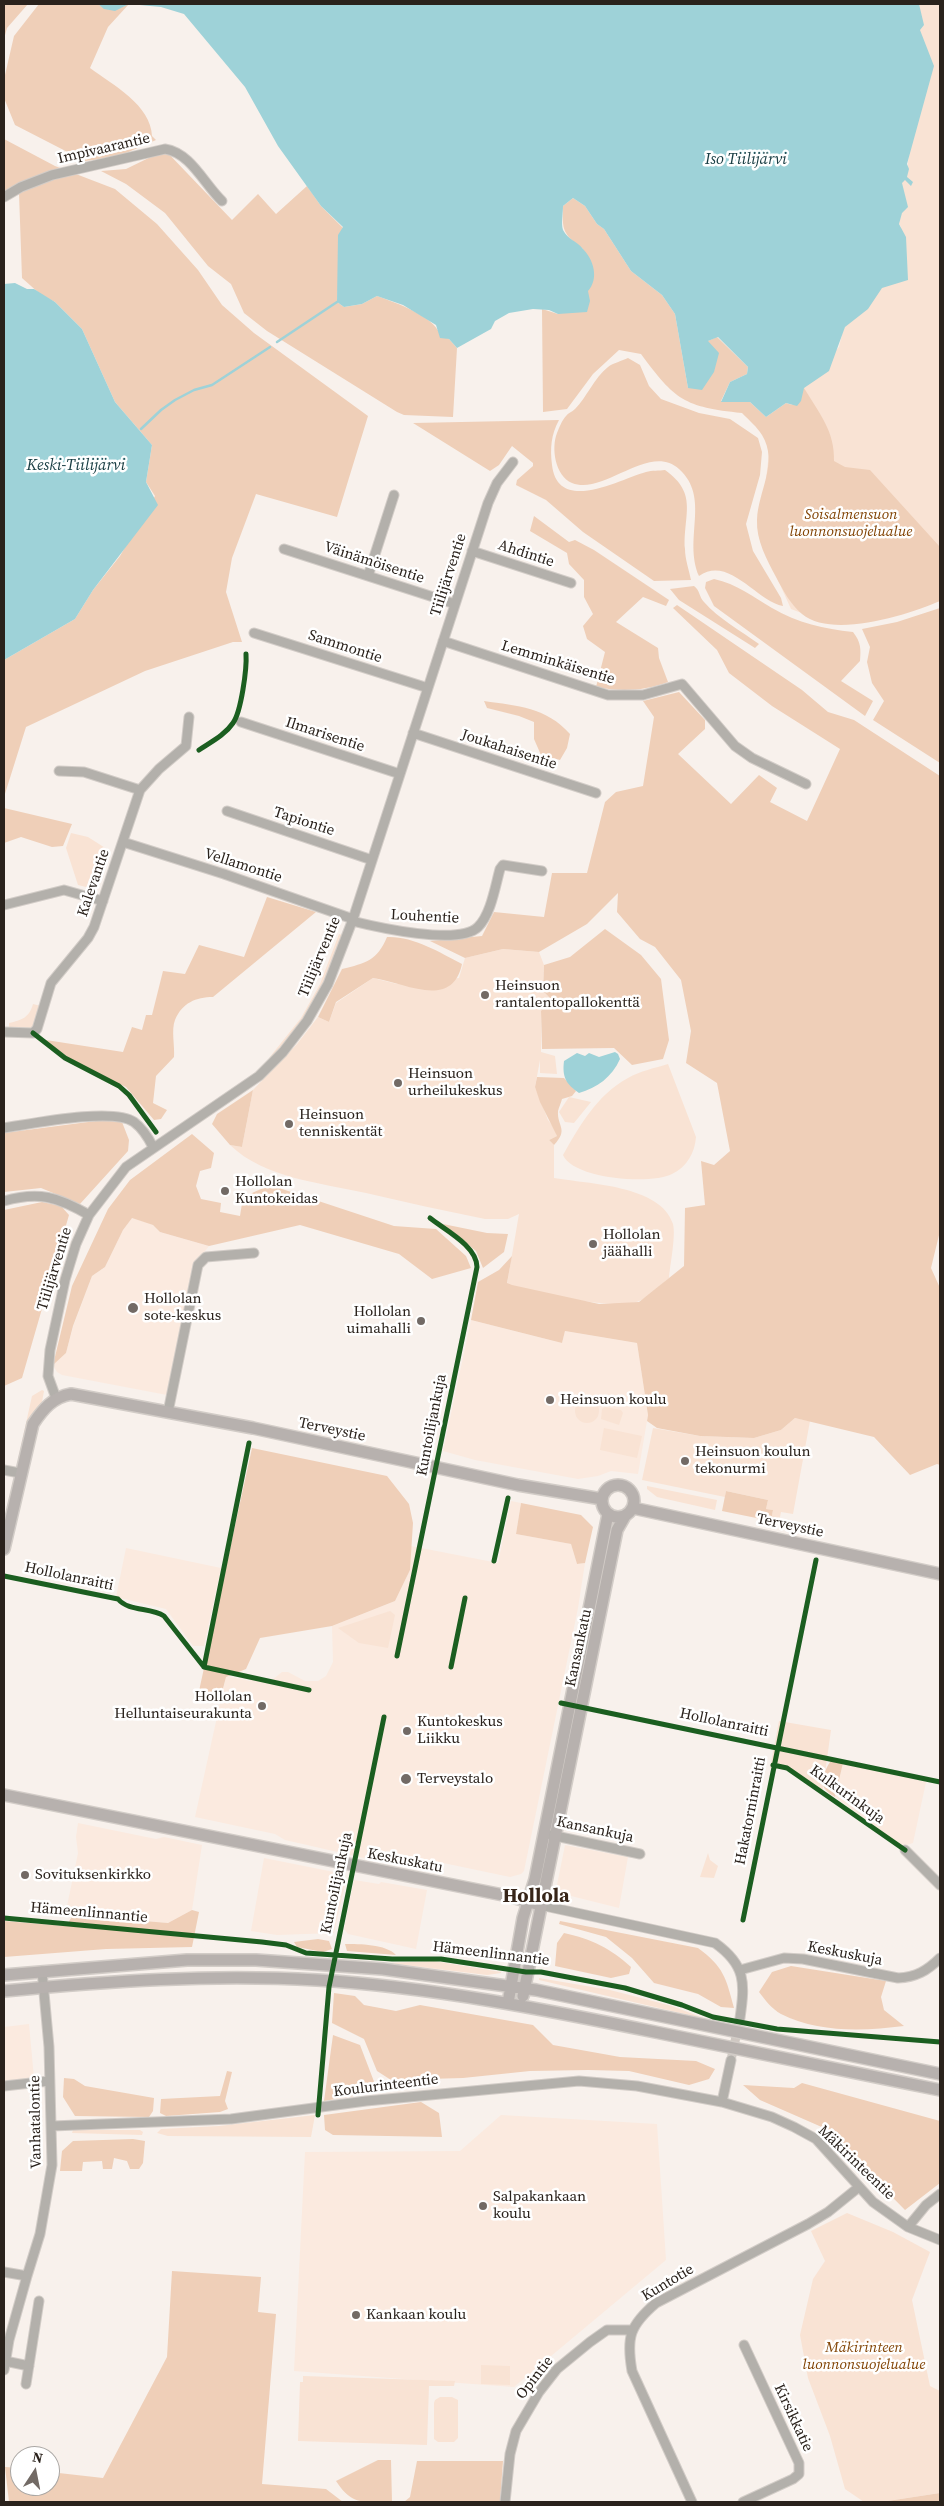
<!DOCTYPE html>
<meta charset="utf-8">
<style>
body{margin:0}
#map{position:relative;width:944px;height:2506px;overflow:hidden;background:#f8f1ec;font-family:"Source Serif 4",serif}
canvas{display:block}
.frame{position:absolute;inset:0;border:5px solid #2a221c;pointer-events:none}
.north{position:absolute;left:10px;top:2446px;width:50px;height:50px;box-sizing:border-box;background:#fff;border:1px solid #aaa7a4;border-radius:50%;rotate:11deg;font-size:14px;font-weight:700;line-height:20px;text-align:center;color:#2a221c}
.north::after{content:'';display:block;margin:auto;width:18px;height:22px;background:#726a65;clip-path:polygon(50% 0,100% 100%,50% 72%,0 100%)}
</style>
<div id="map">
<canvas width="944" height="2506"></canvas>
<div class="frame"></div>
<div class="north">N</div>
</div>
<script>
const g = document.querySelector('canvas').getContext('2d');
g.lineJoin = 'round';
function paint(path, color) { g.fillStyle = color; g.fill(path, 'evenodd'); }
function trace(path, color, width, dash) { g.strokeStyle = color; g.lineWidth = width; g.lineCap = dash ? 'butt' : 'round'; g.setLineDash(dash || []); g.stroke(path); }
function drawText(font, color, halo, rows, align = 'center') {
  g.font = font + ' "Source Serif 4",serif'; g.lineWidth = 5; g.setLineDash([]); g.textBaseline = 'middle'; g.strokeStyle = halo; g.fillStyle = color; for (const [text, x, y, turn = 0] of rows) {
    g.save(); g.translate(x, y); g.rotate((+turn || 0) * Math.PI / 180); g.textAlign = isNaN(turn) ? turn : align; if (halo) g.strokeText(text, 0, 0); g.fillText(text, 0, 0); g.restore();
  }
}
const built = new Path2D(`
 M132 1217 153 1225 160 1232 209 1246 195 1264 167 1395 62 1375 57 1372 53 1365 66 1353 73 1327 92 1276 105 1267 123 1230Z
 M471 1320 562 1343 565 1331 637 1343 648 1415 638 1474 611 1471 598 1476 578 1479 475 1460 443 1451Z
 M511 1501 521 1503 516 1534 571 1544 577 1564 585 1563 578 1608 524 1871 521 1874 510 1877 386 1851 364 1858 285 1840 275 1834 195 1817 226 1676 250 1681 251 1675 272 1680 282 1672H288L305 1681H318L326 1676 333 1662 332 1626 395 1601 410 1570 411 1546 498 1563Z
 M126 1548 221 1568 204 1646H193L166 1609 116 1597Z
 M843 1763 926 1782 913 1843 904 1846 899 1845 835 1797Z
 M78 1823 156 1839 164 1837 202 1845 192 1910 168 1923 73 1915 67 1906 78 1853 76 1837Z
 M565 1845 628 1857 619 1908 559 1893 557 1885Z
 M264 1858 334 1872 338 1877 346 1880 334 1933 277 1935 251 1931Z
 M354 1880 379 1884 381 1882 427 1890 416 1949 348 1934 344 1929Z
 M29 2024 34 2078 4 2082V2027Z
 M501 2115 657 2124 666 2260 514 2387 294 2371 305 2152 460 2151Z`);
const green = new Path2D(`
 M917 4H940V596L822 621 791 609 759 538 770 445 797 391 839 347 843 330 901 227 899 224 901 183 907 177 918 27Z
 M71 833 88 837 110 851 94 889 78 885 66 848Z
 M339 934 342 935C328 974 312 1014 283 1045 279 1050 274 1056 269 1058L301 1018 320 984Z
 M503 949 539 952 544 965 543 991 552 1000 541 1012V1052L555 1056 557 1074 540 1073V1060L535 1087 548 1120 555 1129 557 1136 549 1140 554 1145V1178C588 1184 661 1185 673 1224 676 1236 670 1265 669 1278 661 1285 650 1297 639 1301 617 1311 530 1293 507 1284L519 1214 508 1219H485C445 1211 405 1202 366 1193 321 1183 264 1178 230 1145L242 1147 253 1090 297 1044 318 1017 329 1022 336 1003 373 978 397 984 459 978 465 958Z
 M33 1004 41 1006 35 1025 29 1030 9 1028V1023C22 1020 29 1018 33 1004Z
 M668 1064 696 1137C695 1152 687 1167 672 1174 651 1185 573 1179 563 1155 580 1125 597 1095 628 1078 640 1071 655 1068 668 1064Z
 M569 1097 591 1102 574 1123 565 1122 559 1112Z
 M42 1390 44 1391 42 1402 30 1421 20 1459H18L32 1396Z
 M575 1411a12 12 0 1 1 24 0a12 12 0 1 1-24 0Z
 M605 1407 621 1410 623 1413 619 1425 601 1419 602 1409Z
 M795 1418 810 1421 793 1514 781 1512 779 1522 771 1521 773 1510 766 1509 768 1500 726 1491 725 1497 642 1480 653 1428 700 1436 754 1438 781 1430Z
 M604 1428 642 1436 637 1458 600 1450Z
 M647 1486 717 1500 715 1510 657 1497 647 1489Z
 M390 1611 395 1615 388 1648 359 1643 338 1628Z
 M779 1721 831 1730 822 1795 787 1770 770 1768Z
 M708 1853 710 1860 718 1866 714 1878 700 1877Z
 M434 1961 501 1972V1973L487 1975 388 1963Z
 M539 1978 610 1990 672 2006 706 2019 539 1980Z
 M315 2115 311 2137 168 2136 157 2133 161 2129 219 2126Z
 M73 2130H140L143 2132 142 2135 72 2133Z
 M847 2213 893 2232 930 2252 912 2300 930 2386 940 2391V2493L881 2502H864L845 2489 830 2436 808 2378 800 2335 813 2279 825 2261 811 2231Z
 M481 2365 510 2366V2385L481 2384Z
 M303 2376 455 2381 454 2386H429L427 2445 298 2441 300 2382H303Z
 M440 2397H452L458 2400V2438L454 2442H438L434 2439V2403L435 2400Z`);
const forest = new Path2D(`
 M4 4H28L7 28 4 39Z
 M39 4H98C109 13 117 10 129 4L108 27 90 68C113 85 151 105 152 136L156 140 117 157 85 161 15 125 4 98 5 75 14 36Z
 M4 139 55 166 115 189 157 224 198 270 222 305 254 333 368 416 337 517 256 494 232 558 226 592 242 642H233L145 671 26 727 4 797V660L75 619 93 590 120 556 155 496 146 482 152 445 115 402 82 329 55 302 40 294 22 278 19 193 4 194Z
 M165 150 232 220 258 194 276 214 307 186 321 206 343 228 337 302 344 307 362 304 377 296C396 303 432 315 440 334L449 339 457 348 453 417 404 415 397 412 267 331 244 313 231 284 208 266 165 213 126 184 101 171 126 169Z
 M573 198 585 206 597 224 604 229 631 271 662 295 675 314 688 388 708 341 717 337 748 367 747 374 730 382 721 401 750 402 766 417 786 403 792 405 804 388C819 413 835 431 834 461L845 467 870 470 940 547V601C908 615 832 639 802 614 790 604 783 590 776 577 767 560 756 540 757 520 758 491 779 463 762 435 757 427 749 420 742 413 684 407 675 400 641 354L619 350 593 374 567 409 543 412 542 309 558 314 588 291 583 249C563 234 562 231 563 206Z
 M628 358 640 365 649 386 661 399 699 413 730 419 758 438 762 452 760 475 746 524 753 551 781 598 783 606C756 601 729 555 699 576 683 538 711 498 679 469 649 442 604 496 572 483 555 476 551 448 557 433 559 428 562 420 566 416 568 413 572 412 575 409 587 397 594 378 608 367 613 363 622 361 628 358Z
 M559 420C551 435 550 448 552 465 558 515 620 479 646 472 652 470 659 471 665 470 699 494 683 515 685 549 685 559 689 570 691 580L654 581 583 532 546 500 516 485 517 480 533 466V463L512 446 499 465 490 471 413 423Z
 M534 516 569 542 575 540 594 550 669 600 666 606 643 597 616 622 658 648 659 658 668 682C643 691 622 692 596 687L605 652 587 639 583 626 593 614 584 597V580L569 564 567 553 530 531Z
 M714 579C737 584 753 597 772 608 798 623 824 629 853 632 861 642 861 649 860 661L841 681 873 701 865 716 714 606 705 588 706 582Z
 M694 586C700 590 699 597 704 602 719 619 741 631 759 644L755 648 679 600 670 589Z
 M677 605 802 690 828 712 854 720 940 776V1231L931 1268 940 1288V1465L937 1464 910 1475 874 1437 795 1418 781 1430 754 1438 700 1436 657 1428 647 1421 648 1415 637 1343 565 1331 562 1343 471 1320 478 1282 499 1270 512 1256 507 1283 512 1285 599 1304 639 1302 684 1266 685 1208 705 1205 701 1161 714 1165 730 1151 717 1083 686 1063 691 1031 681 980 655 947 640 939 617 912 618 893 587 924 539 952 503 949 465 958 430 941 482 936 494 912 544 917 552 873H587L605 802 616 792 643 786 654 717 643 701 679 692 705 720V729L678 754 731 804 759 775 777 788 770 802 807 821 840 749 772 706 729 673 717 650 673 608Z
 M940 608V763L873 720 884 701 872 683 867 662 870 647 862 629 897 622Z
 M484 701C518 706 546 707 570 734L567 748 560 760 541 755 534 739V722L519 716 487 708Z
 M4 808 72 824 63 846 52 847 21 837 4 843Z
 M267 897 316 912 213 997C196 997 182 1003 175 1020 171 1030 175 1046 174 1057L156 1076 153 1103 167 1110 161 1119 154 1120 126 1087 79 1065 47 1042 46 1040 123 1052 132 1027 142 1030 146 1015H152L163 971 185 974 199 945 244 957Z
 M605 929 641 955 661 979 669 1040 663 1059 632 1065 614 1048 542 1049 541 1011 552 1000 543 991 544 965 570 957Z
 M387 937C413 936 439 952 462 964 452 1011 404 982 373 978L336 1002 329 1022 318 1017 342 969C366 963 377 961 387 937Z
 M537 1077 564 1078 576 1091 572 1096 562 1099C561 1103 559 1107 558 1111 557 1127 569 1129 554 1145L549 1140 557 1136 540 1102 535 1087Z
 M253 1090 242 1147 230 1145 212 1124 217 1114Z
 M111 1119 122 1122 129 1140 128 1151 80 1204 41 1188 4 1192V1133Z
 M192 1134 214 1153 211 1168 200 1171 196 1186 201 1199 221 1203 220 1212 240 1216 243 1197 270 1185 394 1226 436 1229 466 1256 471 1268 432 1279 399 1254 300 1225 209 1246 160 1232 153 1225 132 1218 123 1230 105 1267 92 1276 73 1326 66 1353 53 1365 72 1286 108 1209 130 1180Z
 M42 1202 61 1206 69 1215 22 1378 4 1386V1210Z
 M443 1224 487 1233 508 1234 504 1252 483 1268 476 1251Z
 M252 1448 387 1476 409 1504 413 1523 410 1570 395 1601 332 1626 260 1638 246 1669 226 1677 220 1700 199 1691Z
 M726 1491 768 1500 766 1509 773 1510 771 1521 722 1511Z
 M521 1503 581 1515 593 1527 585 1563 577 1564 571 1544 516 1534Z
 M831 1761 843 1763 835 1797C832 1795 827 1792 825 1789 820 1783 826 1766 831 1761Z
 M192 1910 199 1912 192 1947 106 1949 4 1957V1921L66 1926 73 1915 168 1923Z
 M560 1921 698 1948C724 1967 726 1978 734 2008L721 2007 698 1994 654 1983 632 1958 606 1937 559 1924Z
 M564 1933C592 1939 610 1948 631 1967L629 1974 611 1978 555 1966 557 1943Z
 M318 1939 329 1941 332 1949 323 1952 297 1947 294 1942Z
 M345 1944C359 1944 386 1944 396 1955L347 1951Z
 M791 1966 886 1981 881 1997 884 2010 904 2026C864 2031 818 2033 781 2014 772 2009 765 2000 759 1992L772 1972Z
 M334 1993 355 1996 364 2005 396 2011 420 2005 533 2025 553 2045 620 2057 696 2061 715 2069 709 2079 689 2085 629 2071 588 2070 530 2071 463 2078 391 2080 377 2071 364 2039 332 2023Z
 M333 2035 360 2045 378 2092 324 2101Z
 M227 2071 232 2072 225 2101 228 2109 220 2112 166 2116 160 2113 161 2099 220 2096Z
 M64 2078 74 2079 85 2086 154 2098 153 2111 149 2117 75 2116 63 2097Z
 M802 2083 940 2121V2183L905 2210 824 2128 760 2100 743 2085 794 2088Z
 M421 2102 439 2113 442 2137 333 2135 325 2130 324 2115Z
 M133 2139 145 2141 143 2163 139 2169H130L127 2161 114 2158 112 2169H103L102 2161 83 2162 82 2171H60L62 2151 73 2141Z
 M172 2271 261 2277 258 2312 276 2314 262 2484 326 2489 343 2502H9L5 2467 20 2468V2486H50V2472L103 2478 167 2357Z
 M378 2460H391L392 2502C364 2502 352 2506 336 2481Z
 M417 2461H503L500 2502H404L410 2497Z
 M940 2493V2502H878H881Z`);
const water = new Path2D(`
 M98 4H919L924 25 920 30 934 66 907 164 909 169 907 177 913 182 911 186 905 180 902 183 908 207 902 213 899 224 906 237 908 280 882 288 868 309 845 327 829 371 804 388 801 401 797 406 786 403 766 417 750 402H721L730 382 747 374 748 367 718 337 708 341 719 353 714 372 702 390 688 388 675 314 662 295 631 271 604 229 597 224 585 206 573 198 563 206C563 213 561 224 563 230 568 240 577 241 583 249 594 260 599 279 588 291L590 301 587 312 558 314 549 310 533 309 509 313 495 321 491 329 457 348 449 339 440 338 436 325 403 305 377 296 362 304 344 307 337 302 338 235 343 227 321 206 278 146 245 87 184 14 161 7 129 4 115 11 104 9Z
 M15 283 27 289H34L55 302 82 329 115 402 152 445 146 482 158 505 93 590 75 619 4 660V284Z
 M615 1052 618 1054 620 1059C612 1077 597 1088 579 1093 566 1084 562 1077 564 1061L577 1053 585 1056 589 1053 599 1057Z`);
const stream = new Path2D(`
 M277 342 337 302
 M141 429 161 410 175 400 194 390 212 385 270 347`);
const minorTunnel = new Path2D(`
 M731 2060 740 2018`);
const minor = new Path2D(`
 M4 197 21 187 52 175 165 149C191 153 204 184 222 201
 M284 549 455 604
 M472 551 571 583
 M368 576 394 495
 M254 633 428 688
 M443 641 608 695H643L682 684 735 746 752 758 806 784
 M241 722 400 774
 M413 733 596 793
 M59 771 84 772 140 790
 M227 811 372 860
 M123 842 224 874 353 919
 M4 905 64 890 103 901
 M352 921C376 927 459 946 478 927 491 914 495 887 500 869L503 865 542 871
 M4 1032 33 1033 37 1029 51 983 88 938 94 927 140 790 159 769 186 746 189 717
 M4 1128C31 1124 113 1107 134 1122 142 1128 149 1139 153 1147
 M4 1201C39 1191 58 1197 89 1215
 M56 1398 48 1376 50 1350 65 1280 76 1244 89 1215 126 1167 259 1076 283 1052 307 1021 328 984 353 919 488 503 497 483 513 462
 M168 1412 198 1265 206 1257 254 1253
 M4 1470 20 1473
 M551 1835 640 1854
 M905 1850 940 1885
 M540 1905 715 1943C746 1965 745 1983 740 2018
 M740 1970 784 1958 803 1959 898 1978C916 1977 927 1971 940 1958
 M4 2086 49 2081
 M722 2102 731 2060
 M52 2126 231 2119 366 2101 579 2081 637 2086 722 2102 772 2117 794 2127 816 2139 873 2202 908 2227 940 2240
 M908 2227 926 2205 940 2194
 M4 2272 27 2276 40 2234 52 2165 49 2047 42 1971
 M5 2361 29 2366
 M4 2370 9 2340 27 2276
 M26 2384 39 2301
 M505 2502 510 2454 516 2431 539 2392 557 2369 590 2342 607 2330H631
 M692 2502 632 2371C626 2337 630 2325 656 2303L808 2224 828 2212 859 2187
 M743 2502 793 2479 799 2474V2463L744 2345`);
const major = new Path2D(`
 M602 1501a16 16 0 1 1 32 0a16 16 0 1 1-32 0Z
 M633 1508 940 1574
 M4 1549 33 1424C43 1409 53 1397 71 1394L253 1428 518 1485 602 1499
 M4 1795 508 1896 540 1905
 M4 1975 187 1960H256L383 1969 536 1990 940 2074
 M4 1991C109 1981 212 1974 317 1980 433 1987 547 2010 660 2033 754 2053 847 2071 940 2090
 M523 1996 617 1530 625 1516
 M508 2003 523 1918 535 1879 608 1514`);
const cycleway = new Path2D(`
 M199 750C211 742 225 735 233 723 241 712 247 669 246 654
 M33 1033 65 1058 119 1086 129 1095 156 1132
 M494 1561 508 1498
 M4 1576 118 1599C129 1612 150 1607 164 1616L204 1667 309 1690
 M397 1656 477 1267C477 1246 445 1230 430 1218
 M204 1667 249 1443
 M451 1667 465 1598
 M561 1703 940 1782
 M773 1765 787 1768 905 1850
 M4 1918 262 1942 286 1945 306 1953 392 1959H441L526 1972H541L625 1988 682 2005 713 2017 777 2029 940 2042
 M743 1920 816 1560
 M318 2115 329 1987 384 1717`);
const markers = [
 [485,995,5,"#726a65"],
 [398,1083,5,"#726a65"],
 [289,1124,5,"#726a65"],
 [225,1191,5,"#726a65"],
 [593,1244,5,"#726a65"],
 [133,1308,6,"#726a65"],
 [421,1321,5,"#726a65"],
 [550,1400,5,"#726a65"],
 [685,1461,5,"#726a65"],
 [262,1706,5,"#726a65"],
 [407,1731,5,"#726a65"],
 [406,1779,6,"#726a65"],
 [25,1875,5,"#726a65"],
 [483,2206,5,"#726a65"],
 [356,2315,5,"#726a65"]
];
const streetNames = [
 ["Impivaarantie",104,149,-13],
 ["Ahdintie",526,554,18],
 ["Väinämöisentie",374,563,18],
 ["Tiilijärventie",449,575,-72],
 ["Sammontie",345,647,18],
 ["Lemminkäisentie",558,663,17],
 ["Ilmarisentie",325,735,18],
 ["Joukahaisentie",509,750,18],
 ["Tapiontie",304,822,18],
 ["Vellamontie",243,866,18],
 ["Kalevantie",94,883,-71],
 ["Louhentie",425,917,3],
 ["Tiilijärventie",320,957,-67],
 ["Tiilijärventie",55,1269,-73],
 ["Kuntoilijankuja",432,1425,-79],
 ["Terveystie",332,1430,12],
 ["Terveystie",790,1526,12],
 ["Hollolanraitti",69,1577,12],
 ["Kansankatu",579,1648,-78],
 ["Hollolanraitti",724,1723,12],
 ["Kulkurinkuja",847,1795,36],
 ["Hakatorninraitti",751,1811,-79],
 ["Kansankuja",595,1830,12],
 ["Keskuskatu",405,1861,11],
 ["Kuntoilijankuja",337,1883,-78],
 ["Hämeenlinnantie",89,1913,5],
 ["Hämeenlinnantie",491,1954,7],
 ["Keskuskuja",845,1954,11],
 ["Koulurinteentie",386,2086,-7],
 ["Vanhatalontie",36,2122,-91],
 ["Mäkirinteentie",856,2163,44],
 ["Kuntotie",668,2283,-31],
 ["Opintie",535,2378,-52],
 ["Kirsikkatie",793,2418,65]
];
const parkNames = [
 ["Soisalmensuon",851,515],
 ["luonnonsuojelualue",851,532],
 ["Mäkirinteen",864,2348],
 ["luonnonsuojelualue",864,2365]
];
const poiNames = [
 ["Heinsuon",495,986],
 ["rantalentopallokenttä",495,1003],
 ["Heinsuon",408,1074],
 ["urheilukeskus",408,1091],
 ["Heinsuon",299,1115],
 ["tenniskentät",299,1132],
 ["Hollolan",235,1182],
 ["Kuntokeidas",235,1199],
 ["Hollolan",603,1235],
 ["jäähalli",603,1252],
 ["Hollolan",144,1299],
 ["sote-keskus",144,1316],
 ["Hollolan",411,1312,"right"],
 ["uimahalli",411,1329,"right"],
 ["Heinsuon koulu",560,1400],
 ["Heinsuon koulun",695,1452],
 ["tekonurmi",695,1469],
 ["Hollolan",252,1697,"right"],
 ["Helluntaiseurakunta",252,1714,"right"],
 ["Kuntokeskus",417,1722],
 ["Liikku",417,1739],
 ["Terveystalo",417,1779],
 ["Sovituksenkirkko",35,1875],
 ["Salpakankaan",493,2197],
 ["koulu",493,2214],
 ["Kankaan koulu",366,2315]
];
const waterNames = [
 ["Iso Tiilijärvi",746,160],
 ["Keski-Tiilijärvi",76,466]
];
const districtNames = [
 ["Hollola",536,1897]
];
paint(built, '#fbeadf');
paint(green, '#f9e3d4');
paint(forest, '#efcfb8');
paint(water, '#9ed2d8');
trace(stream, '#9ed2d8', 2.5);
trace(minorTunnel, '#cfc8c2', 9, [9, 4.5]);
trace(minor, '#d2ccc7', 11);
trace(major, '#d2ccc7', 14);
trace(minor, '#b3b0ab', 9);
trace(major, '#b7b1ae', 11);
trace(cycleway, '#1b5e20', 5);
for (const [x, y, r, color] of markers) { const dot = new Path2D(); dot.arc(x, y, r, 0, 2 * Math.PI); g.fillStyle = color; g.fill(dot); trace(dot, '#fff', 2); }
drawText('15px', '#2a221c', '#fff', streetNames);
drawText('italic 15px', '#824405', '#fff', parkNames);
drawText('15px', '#2a221c', '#fff', poiNames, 'left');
drawText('italic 16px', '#173c42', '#fff', waterNames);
drawText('bold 20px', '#362519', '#fff', districtNames);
</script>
